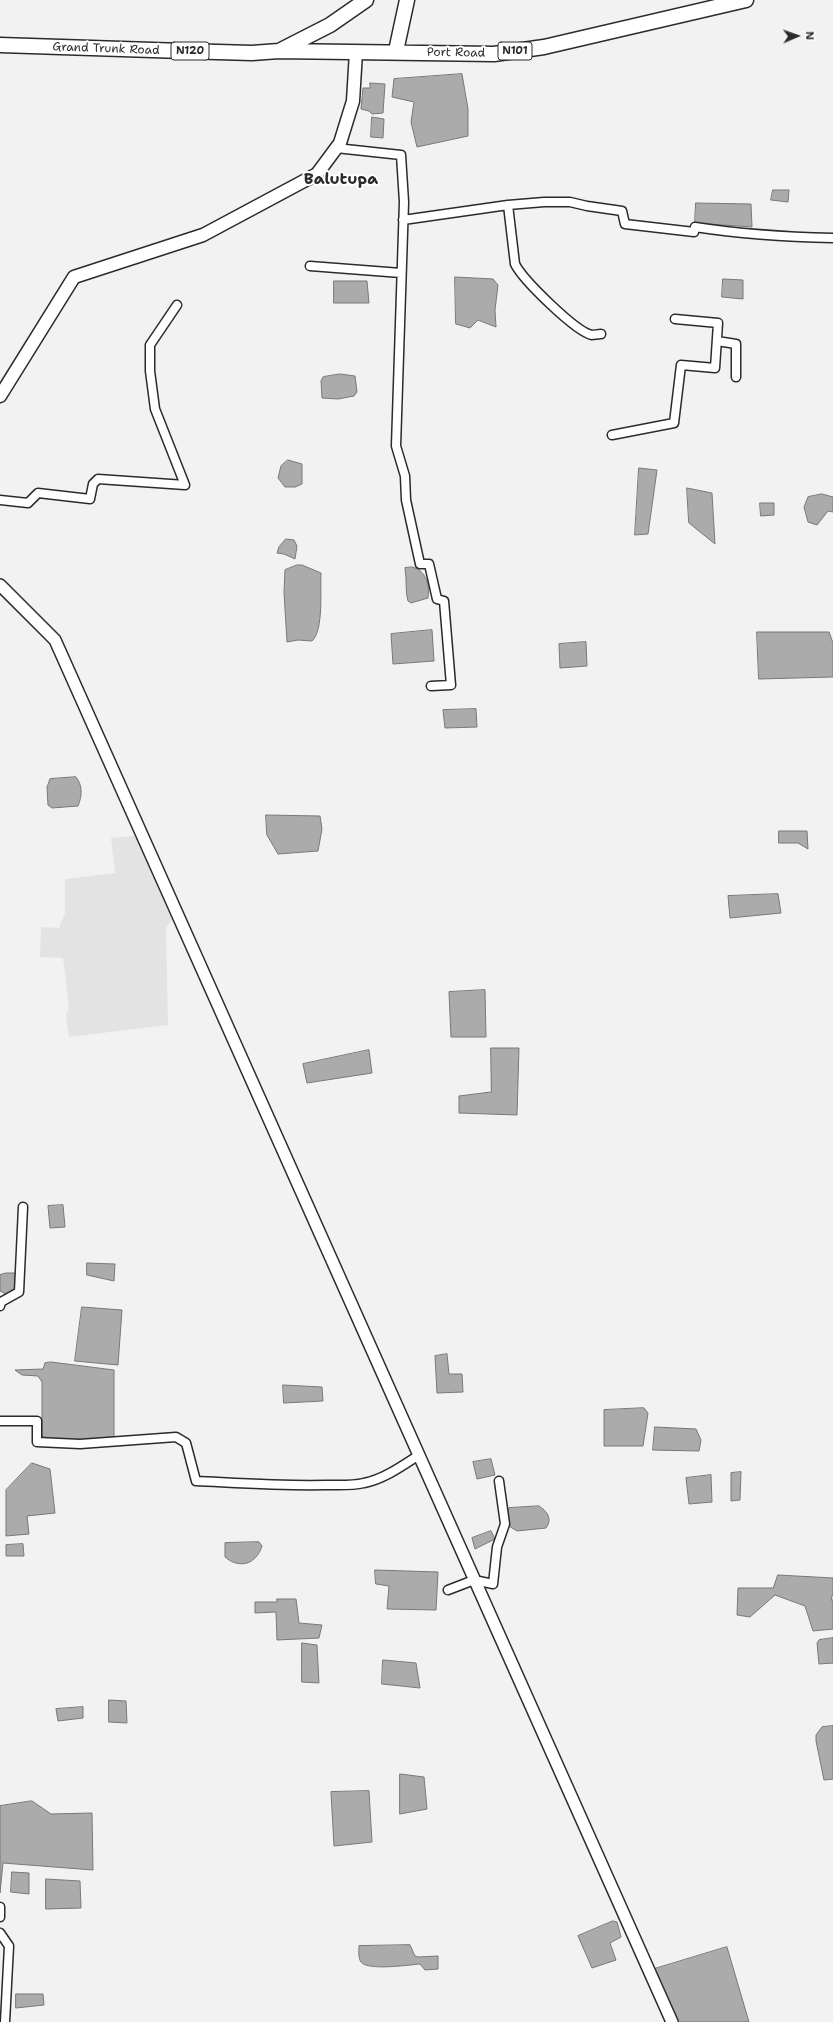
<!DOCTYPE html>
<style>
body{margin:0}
#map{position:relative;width:833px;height:2022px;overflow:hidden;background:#f2f2f2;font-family:"Shantell Sans",sans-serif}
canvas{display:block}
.north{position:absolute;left:777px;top:16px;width:40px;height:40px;-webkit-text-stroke:3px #fff;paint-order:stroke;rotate:88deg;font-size:11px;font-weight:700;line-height:16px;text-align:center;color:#2b2b2b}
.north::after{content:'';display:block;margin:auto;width:14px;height:18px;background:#2b2b2b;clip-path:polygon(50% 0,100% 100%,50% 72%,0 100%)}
</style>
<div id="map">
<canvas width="833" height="2022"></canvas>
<div class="north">N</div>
</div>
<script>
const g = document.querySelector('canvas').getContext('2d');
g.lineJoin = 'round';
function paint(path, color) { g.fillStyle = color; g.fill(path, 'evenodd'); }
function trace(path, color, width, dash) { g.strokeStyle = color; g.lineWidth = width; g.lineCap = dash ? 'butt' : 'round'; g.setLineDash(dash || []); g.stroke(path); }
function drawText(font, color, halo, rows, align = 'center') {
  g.font = font + ' "Shantell Sans",sans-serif'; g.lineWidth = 4; g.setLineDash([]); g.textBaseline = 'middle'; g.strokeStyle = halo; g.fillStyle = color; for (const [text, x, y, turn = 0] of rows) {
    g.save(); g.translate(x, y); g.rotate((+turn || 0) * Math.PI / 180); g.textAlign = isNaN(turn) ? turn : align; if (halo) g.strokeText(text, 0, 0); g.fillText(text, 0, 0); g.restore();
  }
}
const built = new Path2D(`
 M135 836 172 920 166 928 168 1025 69 1037 66 1015 69 1008 63 958 40 957 41 927 59 928 65 913V879L115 873 111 838Z`);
const water = new Path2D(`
 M462 74 468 109V136L417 147 411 122 414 102 392 97 394 79Z
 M370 83 385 84 383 113 372 114 369 111 361 109 363 88H370Z
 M372 117 384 119 383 138 371 137Z
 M773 190H789L788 202 771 200Z
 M696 203 751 204 752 227 695 223Z
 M455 277 493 279 498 285 495 310 496 327 478 320 470 328 456 324Z
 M723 279 743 280V299L722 297Z
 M334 281H367L369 303H334Z
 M340 374 355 376 357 392 354 396 338 399 322 398 321 381 323 377Z
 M288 460 302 464V484L295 487H285L278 478 281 466Z
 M639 468 657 470 648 534 635 535Z
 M687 488 712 493 715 544 689 523Z
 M822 494 833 497V512L828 511 817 525 808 522 804 507 808 497Z
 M760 503H774V515L761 516Z
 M286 539 294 540 297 546 295 559 284 554 277 553 279 547Z
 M297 565H302L321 573C320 589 324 630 312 641L298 640 287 642 284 592 285 570Z
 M412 567C426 570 430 585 428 598L411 603 408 601C405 591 407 579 405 568Z
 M432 630 434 661 393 664 391 634Z
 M757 632H829L833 643V677L759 679Z
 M586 642 587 666 560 668 559 644Z
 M476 709 477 727 445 728 443 710Z
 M76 777C83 785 82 797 78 806L52 808 48 805 47 787 50 779Z
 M266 815 320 816 322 829 318 851 278 854 267 835Z
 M779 831H807L808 849 798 843H779Z
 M778 894 781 913 730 918 728 896Z
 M485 990 486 1037H451L449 992Z
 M491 1048H519L517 1115 459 1113V1096L491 1092Z
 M369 1050 372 1073 307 1083 303 1064Z
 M63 1205 65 1227 50 1228 48 1206Z
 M87 1263 115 1264 114 1281 87 1275Z
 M6 1273H16V1290L6 1294 0 1291V1275Z
 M82 1307 122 1310 118 1365 75 1361Z
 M447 1354 449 1374H462L463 1392 437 1393 435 1356Z
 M51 1362 114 1370V1437L90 1441 42 1437V1382L38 1376 22 1375 15 1370 43 1369 45 1363Z
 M283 1385 322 1387 323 1401 284 1403Z
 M644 1408 648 1413 643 1446H604V1410Z
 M655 1427 696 1429 701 1440 699 1451 653 1450Z
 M491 1459 495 1475 477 1479 473 1462Z
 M32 1463 50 1469 55 1513 27 1516 29 1534 6 1536V1490Z
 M741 1472 740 1500 731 1501V1473Z
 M711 1475 712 1502 689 1504 686 1478Z
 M539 1506C547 1511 553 1519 546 1528L517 1531 509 1526 507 1512 509 1508Z
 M491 1531 495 1539 475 1549 472 1538Z
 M259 1542 262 1546C256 1565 239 1569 225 1557V1543Z
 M23 1544 24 1556H6V1545Z
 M375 1570 438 1572 436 1610 387 1609 389 1586 376 1584Z
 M778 1575 833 1578V1593L831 1600H833V1629L813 1631 805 1606 775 1595 750 1617 737 1615 738 1588H773Z
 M277 1599H296L299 1623 322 1625 319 1638 277 1640 276 1612 255 1613V1602H277Z
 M833 1638V1663L819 1664 817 1643 819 1640Z
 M302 1643 317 1645 319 1683 302 1682Z
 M383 1660 416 1663 420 1688 382 1684Z
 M109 1700 126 1701 127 1723 109 1722Z
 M83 1707V1718L58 1721 56 1709Z
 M833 1726V1779L824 1780 816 1741V1735L822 1727Z
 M400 1774 424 1777 427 1809 400 1814Z
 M369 1791 372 1842 334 1846 331 1792Z
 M32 1801 51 1814 92 1813 93 1870 3 1863 0 1893V1806Z
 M12 1872 29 1873V1894L11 1892Z
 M46 1879 80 1881 81 1908 46 1909Z
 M613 1921 617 1922 621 1937 610 1943 616 1960 592 1968 578 1936Z
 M410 1945 415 1956 418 1957 438 1956V1969L425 1970 420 1964C408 1965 368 1971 361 1962 358 1958 359 1951 359 1946Z
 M727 1947 749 2022H675L651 1970Z
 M16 1994H43L44 2005 16 2008Z`);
const minor = new Path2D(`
 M336 148 401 155 404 202 396 446 405 476 406 500 420 564H429L437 599 444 601 451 685 431 686
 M508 205 515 264C523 280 576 332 592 335 594 335 598 334 601 334
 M403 220 508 205 544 202H570L587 206 622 211 625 224 694 232 695 227C741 234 787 237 833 238
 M310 266 401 273
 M717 341 736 344V377
 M612 435 674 423 681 365 715 368 718 323 675 319
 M0 500 28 503 38 493 90 499 93 484 98 479 185 485 155 409 150 371V345L177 305
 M0 1306 1 1302 19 1292 23 1207
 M0 1421H37V1442L80 1444 176 1437 186 1443 196 1481C239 1483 282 1486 325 1485 338 1485 351 1486 364 1483 384 1479 402 1466 419 1455
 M448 1590 474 1580 493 1584 497 1547 505 1524 499 1481
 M0 1907V1917
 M0 1933 9 1946 5 2022`);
const tertiary = new Path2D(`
 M0 585 55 640 672 2022`);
const secondary = new Path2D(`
 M0 396 74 277 203 235 317 174 340 143 353 101 356 52`);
const trunk = new Path2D(`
 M0 45 183 51 252 53 279 51 330 25 366 0
 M279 51 494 54 544 47 746 0
 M396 51 407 0`);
const shields = [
 [190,51,38],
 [515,51,34]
];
const shieldNames = [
 ["N120",190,51],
 ["N101",515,51]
];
const streetNames = [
 ["Grand Trunk Road",106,49,2],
 ["Port Road",456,53,1]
];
const districtNames = [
 ["Balutupa",341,180]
];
paint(built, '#e3e3e3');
paint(water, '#ababab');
trace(water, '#787878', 1);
trace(minor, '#2b2b2b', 11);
trace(tertiary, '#2b2b2b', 14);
trace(secondary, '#2b2b2b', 15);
trace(trunk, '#2b2b2b', 17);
trace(minor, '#fff', 8);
trace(tertiary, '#fff', 11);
trace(secondary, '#fff', 12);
trace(trunk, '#fff', 14);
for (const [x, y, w] of shields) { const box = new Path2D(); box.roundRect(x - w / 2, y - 9, w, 18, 3); g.fillStyle = '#fff'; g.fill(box); trace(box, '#2b2b2b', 1); }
drawText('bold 11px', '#2b2b2b', null, shieldNames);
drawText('12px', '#2b2b2b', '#fff', streetNames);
drawText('bold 16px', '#2b2b2b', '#fff', districtNames);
</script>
